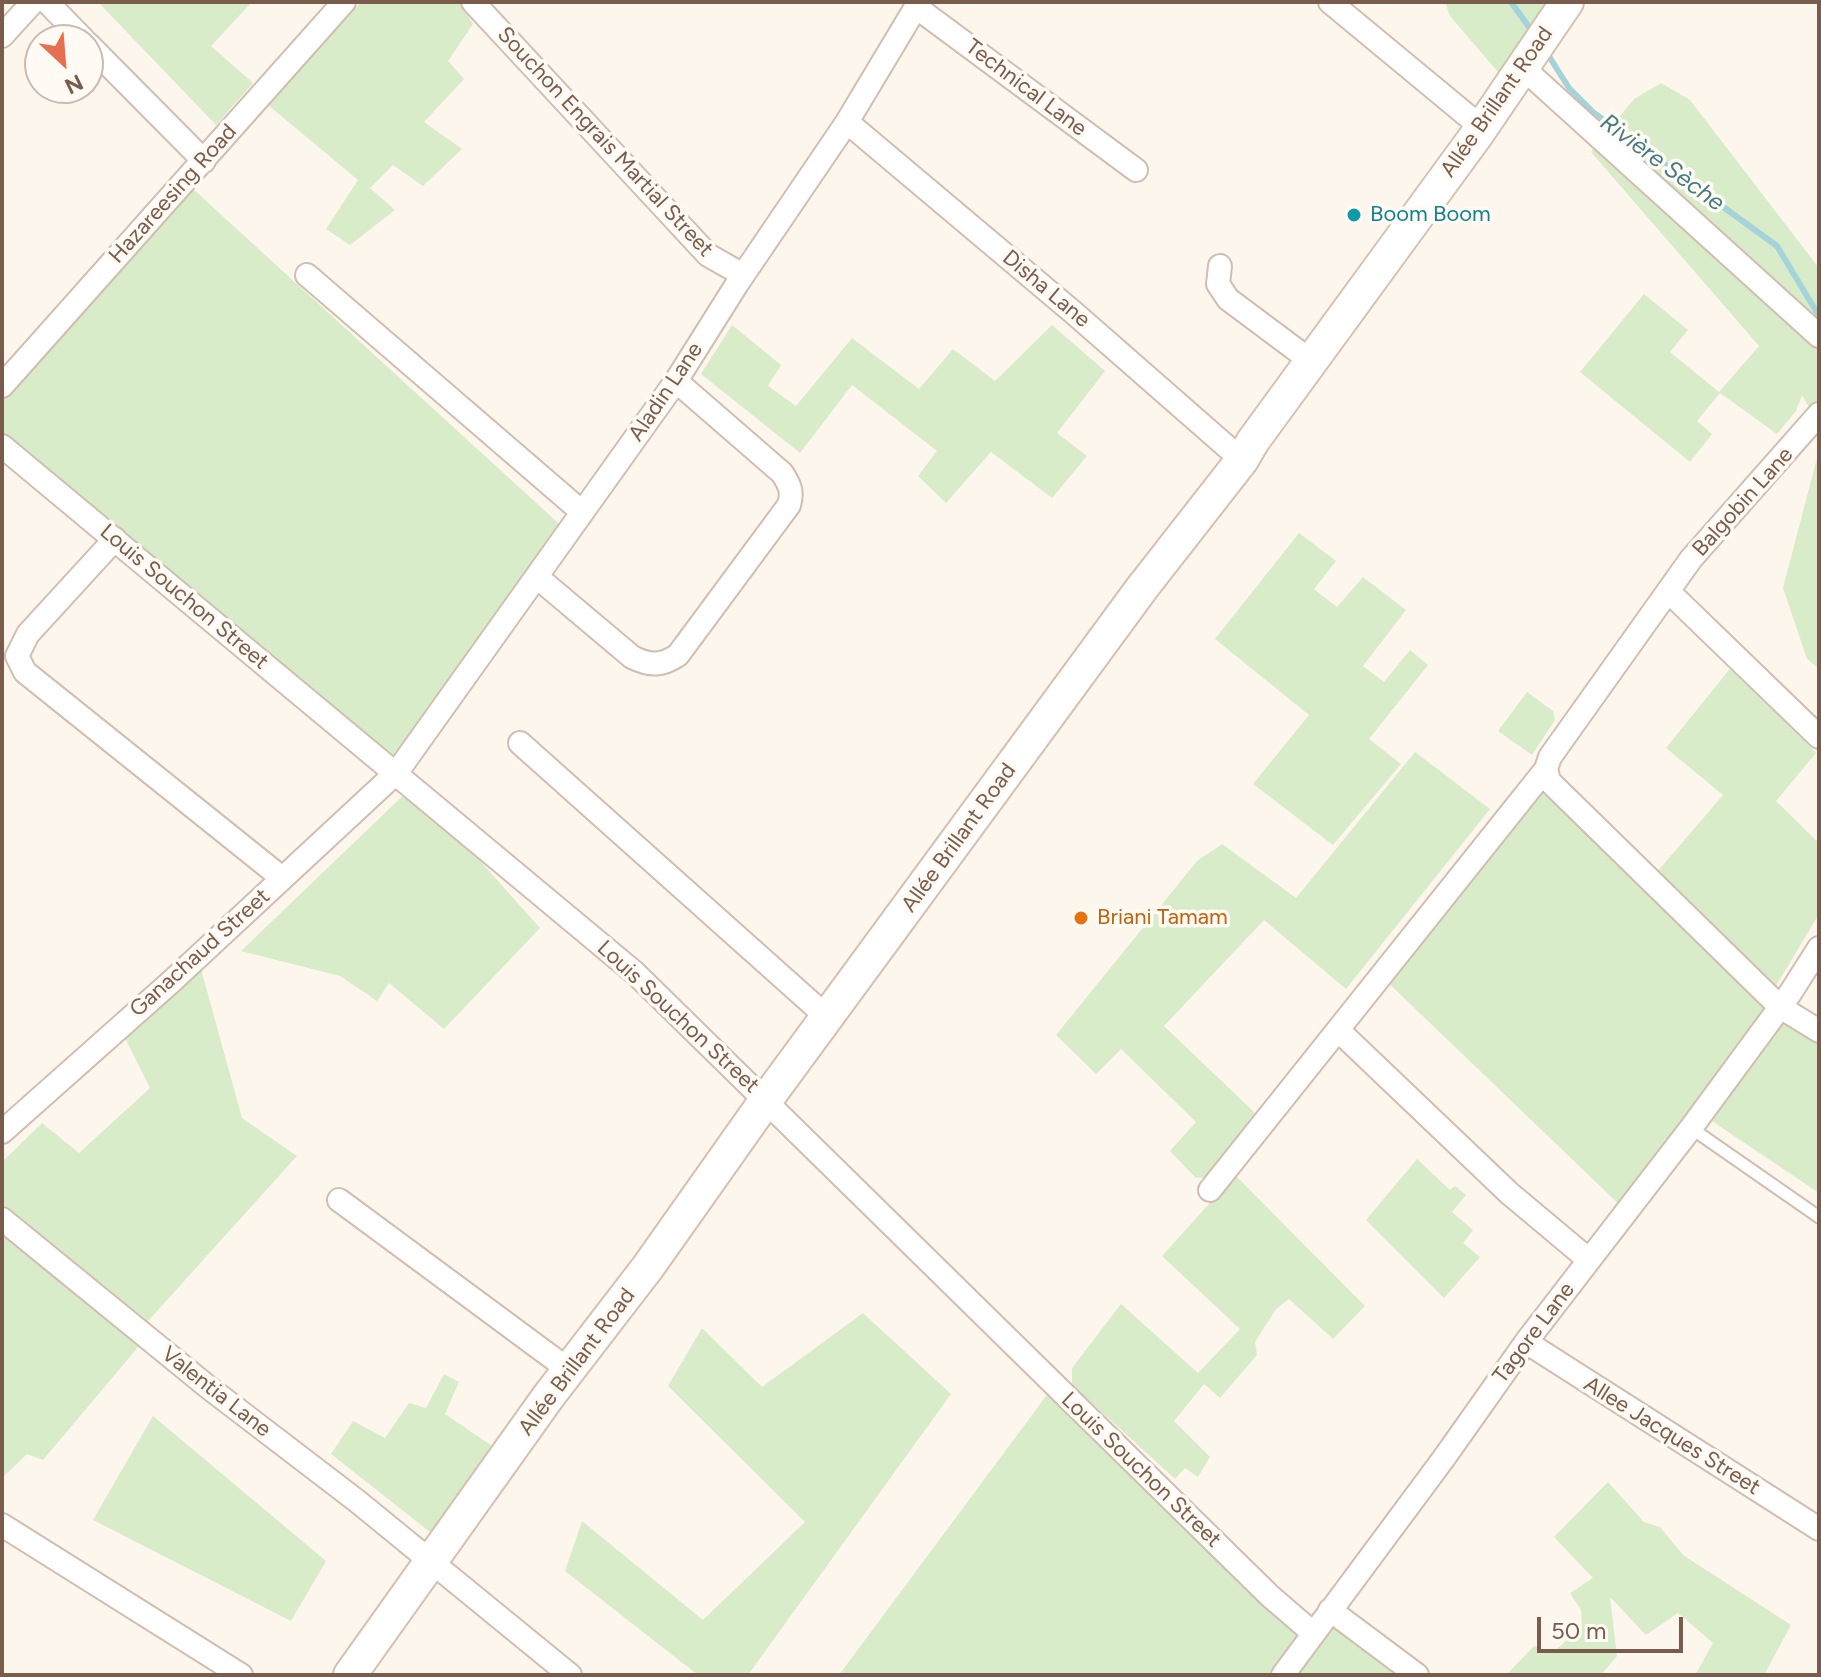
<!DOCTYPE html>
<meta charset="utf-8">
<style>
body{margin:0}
#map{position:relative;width:1821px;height:1677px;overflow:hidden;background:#fdf6ec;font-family:Figtree,sans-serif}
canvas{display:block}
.frame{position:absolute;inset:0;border:4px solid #7a5c4d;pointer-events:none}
.north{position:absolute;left:24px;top:24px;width:80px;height:80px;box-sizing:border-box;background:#fffaf3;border:2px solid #cabbb1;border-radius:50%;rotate:154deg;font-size:22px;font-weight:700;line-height:32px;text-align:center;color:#7a5c4d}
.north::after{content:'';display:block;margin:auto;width:28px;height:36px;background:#e76f51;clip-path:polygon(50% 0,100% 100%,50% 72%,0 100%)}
.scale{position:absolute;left:1537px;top:1617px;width:146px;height:36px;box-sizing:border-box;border:4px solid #7a5c4d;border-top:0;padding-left:10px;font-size:24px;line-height:28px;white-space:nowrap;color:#7a5c4d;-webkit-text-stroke:6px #fffaf3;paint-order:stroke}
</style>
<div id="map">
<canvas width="1821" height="1677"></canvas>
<div class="frame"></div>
<div class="north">N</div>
<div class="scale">50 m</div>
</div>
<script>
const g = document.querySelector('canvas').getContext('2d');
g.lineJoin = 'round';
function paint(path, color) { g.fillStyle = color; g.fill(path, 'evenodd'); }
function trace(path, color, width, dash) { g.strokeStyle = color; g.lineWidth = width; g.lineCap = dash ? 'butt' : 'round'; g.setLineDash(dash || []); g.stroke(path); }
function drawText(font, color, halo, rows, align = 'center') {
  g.font = font + ' Figtree,sans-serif'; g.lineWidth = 7; g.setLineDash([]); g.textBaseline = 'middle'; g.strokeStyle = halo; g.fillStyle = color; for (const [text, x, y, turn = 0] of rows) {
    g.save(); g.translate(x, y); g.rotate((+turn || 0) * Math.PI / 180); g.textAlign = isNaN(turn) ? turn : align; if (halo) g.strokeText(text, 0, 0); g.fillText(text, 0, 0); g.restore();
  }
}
const green = new Path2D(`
 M98 2H252L211 46 253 83 216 125Z
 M361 2H459L473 24 448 61 464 79 424 122 462 149 423 186 393 165 370 188 395 210 350 245 326 229 358 180 268 105Z
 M1445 2H1547L1498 72 1450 16Z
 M1661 83 1690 100 1819 268V669L1807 659 1783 588 1817 458 1819 425 1802 395 1796 411 1777 434 1720 393 1697 421 1712 434 1690 462 1580 372 1644 294 1688 330 1670 352 1719 392 1759 346 1591 152 1634 99Z
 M192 188 568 532 393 755 2 437V393Z
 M732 325 781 365 768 386 796 406 852 338 919 389 953 349 995 381 1052 325 1105 371 1057 433 1087 456 1052 498 991 452 946 503 918 476 937 451 852 385 800 453 701 374Z
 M1299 533 1336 561 1314 589 1337 607 1363 577 1406 610 1363 666 1384 682 1410 650 1428 665 1369 739 1401 764 1333 845 1253 784 1309 715 1215 639Z
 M1733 665 1816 753 1776 801 1819 843V914L1776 986 1657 872 1723 795 1666 748Z
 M1527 692 1553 711 1555 720 1532 755 1498 731Z
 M1415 752 1490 809 1346 989 1264 920 1164 1026 1255 1113 1206 1177 1196 1178 1170 1151 1196 1122 1121 1049 1096 1074 1056 1035 1197 861 1222 844 1296 898Z
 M413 786 540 928 444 1029 389 983 377 1001 340 976 241 951Z
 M1537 786 1773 1017 1626 1211 1379 974Z
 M201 969 242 1118 297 1156 139 1331 2 1219V1162L42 1123 79 1153 150 1088 124 1036Z
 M1787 1019 1819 1039V1193L1712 1121Z
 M1417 1159 1450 1190 1455 1186 1466 1195 1452 1212 1473 1230 1463 1243 1480 1257 1444 1298 1366 1220Z
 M1235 1175 1365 1306 1333 1339 1289 1299 1276 1309 1255 1342 1257 1355 1220 1398 1204 1384 1174 1421 1210 1457 1198 1477 1185 1468 1175 1479 1072 1385V1368L1121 1304 1198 1373 1240 1329 1162 1256Z
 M2 1222 139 1346 43 1460 27 1454 2 1478Z
 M863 1313 951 1394 748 1675H698L565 1571 582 1521 703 1620 805 1522 668 1386 702 1328 762 1387Z
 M444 1374 459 1382 445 1414 498 1450 430 1532 331 1454 353 1421 385 1438 409 1403 426 1408Z
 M1055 1384 1311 1633 1283 1675H839Z
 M153 1416 326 1561 291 1621 93 1520Z
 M1608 1482 1644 1522 1660 1527 1683 1555 1791 1625 1764 1675H1695L1713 1643 1678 1613 1646 1635 1610 1597 1617 1656 1601 1675H1506L1534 1646 1552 1653 1582 1627 1581 1610 1570 1593 1593 1578 1554 1537Z
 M1328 1623 1399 1675H1292Z`);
const stream = new Path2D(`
 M1511 2 1534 34
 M1545 50 1569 88 1594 113 1777 246 1819 316`);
const service = new Path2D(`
 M1691 1128 1819 1217`);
const minor = new Path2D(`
 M47 2 84 40
 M473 2 708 255 743 275
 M1330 2 1481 127
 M916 7 1136 170
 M2 36 33 2
 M88 44 204 161
 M1522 67 1819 336
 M847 122 1074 313 1242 460
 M1220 266 1218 284 1228 299 1311 361
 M307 275 582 512
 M2 386 344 2
 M1819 414 1691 559 1550 757 1546 769 1549 781 1780 1007 1819 1031
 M2 446 635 973 1270 1596 1313 1633
 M115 539 28 634 17 656 25 672 282 878
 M537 577 632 657C650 666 662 666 678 655L789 505C793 492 790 485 782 473L676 381
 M1669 592 1819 737
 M520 743 827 1017
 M1338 1030 1509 1193 1589 1260
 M2 1132 172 981 397 772 676 381 737 284 847 122 919 2
 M1210 1190 1546 769
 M339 1200 569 1370
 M2 1219 208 1387 357 1501 570 1675
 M1526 1342 1819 1529
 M2 1525 241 1675
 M1330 1610 1417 1675
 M1283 1675 1444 1458 1526 1342 1691 1128 1789 995 1819 948`);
const secondary = new Path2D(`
 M350 1675 548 1397 648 1267 766 1100 1142 588 1242 460 1253 441 1478 133 1567 2`);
const markers = [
 [1354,215,8,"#0f9aa8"],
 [1081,918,8,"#e8710a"]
];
const streetNames = [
 ["Technical Lane",1026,88,37],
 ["Allée Brillant Road",1497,102,-55],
 ["Souchon Engrais Martial Street",605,142,47],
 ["Hazareesing Road",173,194,-48],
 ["Disha Lane",1046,289,40],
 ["Aladin Lane",666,392,-56],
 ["Balgobin Lane",1743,502,-48],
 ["Louis Souchon Street",184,597,40],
 ["Allée Brillant Road",959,838,-54],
 ["Ganachaud Street",200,953,-42],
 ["Louis Souchon Street",678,1017,43],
 ["Tagore Lane",1534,1333,-53],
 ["Allée Brillant Road",577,1362,-53],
 ["Valentia Lane",216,1392,38],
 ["Allee Jacques Street",1672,1436,32],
 ["Louis Souchon Street",1141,1470,44]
];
const cultureNames = [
 ["Boom Boom",1370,215]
];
const foodNames = [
 ["Briani Tamam",1097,918]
];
const waterNames = [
 ["Rivière Sèche",1662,163,36]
];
paint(green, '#d8ecc9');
trace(stream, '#a5d3da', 6);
trace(service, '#d1beb0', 15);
trace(minor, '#d1beb0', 26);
trace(secondary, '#d6c0b0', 36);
trace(service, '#fff', 11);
trace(minor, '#fff', 22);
trace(secondary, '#fff', 32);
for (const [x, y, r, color] of markers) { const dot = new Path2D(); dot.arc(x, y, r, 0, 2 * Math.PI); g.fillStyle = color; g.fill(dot); trace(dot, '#fffaf3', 3); }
drawText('22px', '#7a5c4d', '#fffaf3', streetNames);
drawText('22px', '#0d838f', '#fffaf3', cultureNames, 'left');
drawText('22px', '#c56008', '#fffaf3', foodNames, 'left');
drawText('italic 24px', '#437c86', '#fffaf3', waterNames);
</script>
